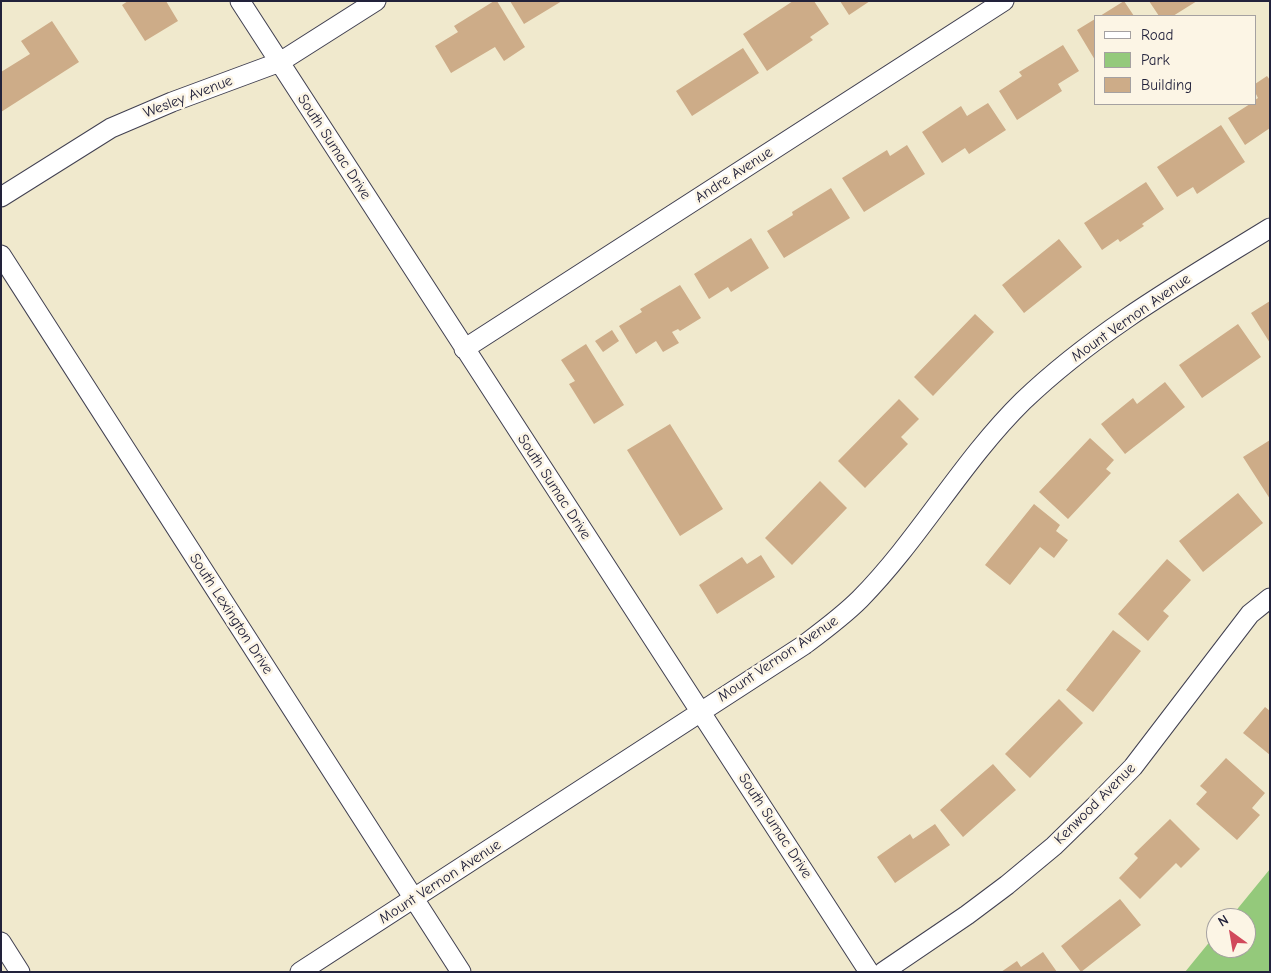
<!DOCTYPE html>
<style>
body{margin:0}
#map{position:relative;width:1271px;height:973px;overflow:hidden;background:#f0e9cd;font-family:"Comic Neue",sans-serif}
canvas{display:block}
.frame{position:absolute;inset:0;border:2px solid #22223b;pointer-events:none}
.legend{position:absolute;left:1094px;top:15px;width:162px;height:90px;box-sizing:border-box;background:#fcf5e5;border:1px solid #a5a1a1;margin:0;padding:6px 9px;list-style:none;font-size:15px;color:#22223b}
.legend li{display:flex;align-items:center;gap:10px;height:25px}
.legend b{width:25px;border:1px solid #a5a1a1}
.north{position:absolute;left:1206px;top:908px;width:50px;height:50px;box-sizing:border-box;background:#fcf5e5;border:1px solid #a5a1a1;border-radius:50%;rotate:328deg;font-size:14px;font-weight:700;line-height:20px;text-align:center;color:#22223b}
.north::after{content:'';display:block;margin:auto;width:18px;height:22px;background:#d1495b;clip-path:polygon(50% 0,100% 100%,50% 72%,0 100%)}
</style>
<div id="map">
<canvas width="1271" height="973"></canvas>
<div class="frame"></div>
<ul class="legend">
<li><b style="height:6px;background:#fff"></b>Road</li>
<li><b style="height:14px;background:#94c97b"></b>Park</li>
<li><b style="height:14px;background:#cdac88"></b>Building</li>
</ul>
<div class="north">N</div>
</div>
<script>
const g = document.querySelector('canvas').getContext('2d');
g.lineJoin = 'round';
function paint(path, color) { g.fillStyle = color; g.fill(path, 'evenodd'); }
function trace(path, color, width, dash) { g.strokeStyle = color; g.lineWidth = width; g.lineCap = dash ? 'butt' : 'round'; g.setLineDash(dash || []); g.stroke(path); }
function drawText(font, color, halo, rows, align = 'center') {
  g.font = font + ' "Comic Neue",sans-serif'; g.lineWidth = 5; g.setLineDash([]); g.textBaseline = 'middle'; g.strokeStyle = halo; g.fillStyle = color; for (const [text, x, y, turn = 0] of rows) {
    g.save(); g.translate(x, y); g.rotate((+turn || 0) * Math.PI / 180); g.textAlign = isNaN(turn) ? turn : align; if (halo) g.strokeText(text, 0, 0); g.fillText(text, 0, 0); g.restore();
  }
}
const green = new Path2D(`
 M1270 869V972H1185L1216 934V948H1246V918H1230Z`);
const building = new Path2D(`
 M128 1H166L178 21 145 41 122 5Z
 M494 1H497L525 47 504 61 495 47 451 73 435 46 458 32 454 26Z
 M510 1H562L524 24Z
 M793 1H814L829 24 810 37 813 40 767 71 743 34Z
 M840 1H870L849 15Z
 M1124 1 1134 16H1100Z
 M1149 1H1197L1173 16H1159Z
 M1095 19V60L1077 30Z
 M52 21 79 62 1 112V72L30 54 21 41Z
 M1063 45 1079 71 1058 84 1062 91 1017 120 999 91 1022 76 1019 72Z
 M743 48 759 73 692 116 676 91Z
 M1267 76 1270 80V128L1245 145 1228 118 1250 104H1255V100L1258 98 1255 92V84Z
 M988 103 1006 130 969 154 965 148 942 163 922 132 961 106 967 116Z
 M1221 125 1245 162 1197 194 1193 187 1177 197 1157 167Z
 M907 145 925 174 864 212 842 178 887 150 890 156Z
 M1146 182 1164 209 1142 224 1144 226 1120 242 1118 239 1102 250 1084 223Z
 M831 188 850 218 784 258 767 231 793 215 792 212Z
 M751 238 769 268 731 292 728 287 709 299 694 274Z
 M1059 239 1082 267 1024 313 1002 285Z
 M680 285 701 318 680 331 678 329 672 332 679 343 663 352 656 341 636 354 619 326 642 312 640 309Z
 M1270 301V343L1251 313Z
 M975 314 994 332 933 396 914 377Z
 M1238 324 1261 357 1202 398 1179 365Z
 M612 330 619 341 603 352 595 341Z
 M586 344 624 405 594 424 569 384 575 381 561 360Z
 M1165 382 1185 407 1125 454 1101 424 1133 398 1137 404Z
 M899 399 919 419 901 437 908 444 865 488 838 461Z
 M670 424 723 509 680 536 627 450Z
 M1090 438 1114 460 1106 469 1111 473 1068 519 1039 492Z
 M1270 440V499L1243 457Z
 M820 481 847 508 792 565 765 538Z
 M1238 493 1263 523 1203 572 1179 541Z
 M1034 504 1060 525 1056 531 1068 540 1054 558 1040 547 1010 585 985 565Z
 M761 555 775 577 717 614 699 585 742 557 747 564Z
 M1167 559 1191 580 1163 611 1169 616 1148 641 1118 614Z
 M1113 630 1141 651 1093 712 1066 690Z
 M1059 699 1083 723 1030 778 1005 754Z
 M1265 707 1270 711V755L1243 733Z
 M1226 758 1265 793 1252 808 1260 815 1237 840 1196 804 1207 792 1200 786Z
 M993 764 1016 790 963 837 940 810Z
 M1170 819 1200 849 1181 868 1176 863 1140 899 1119 878 1138 858 1134 854Z
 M935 824 950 845 895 883 877 857 910 834 913 839Z
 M1120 899 1141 925 1081 972 1061 946Z
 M1043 952 1057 972H1001L1017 961 1021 967Z`);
const minor = new Path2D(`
 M240 1 869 972
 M1 197 111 128 172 102 280 62 376 1
 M1 255 461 972
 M464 349 1004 1
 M1 942 20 972
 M300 972 804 645C824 630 843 616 860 599 920 538 962 461 1023 401 1096 331 1184 281 1270 228
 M883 972 967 915 1007 885 1054 846 1094 807 1133 767 1250 614 1270 598`);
const streetNames = [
 ["Wesley Avenue",188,97,-21],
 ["South Sumac Drive",334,147,57],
 ["Andre Avenue",734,175,-33],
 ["Mount Vernon Avenue",1131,318,-35],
 ["South Sumac Drive",554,487,57],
 ["South Lexington Drive",231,614,57],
 ["Mount Vernon Avenue",778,659,-34],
 ["Kenwood Avenue",1095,804,-45],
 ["South Sumac Drive",775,826,57],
 ["Mount Vernon Avenue",440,882,-33]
];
paint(green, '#94c97b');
paint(building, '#cdac88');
trace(minor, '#414051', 21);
trace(minor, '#fff', 19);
drawText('15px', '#22223b', '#fcf5e5', streetNames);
</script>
